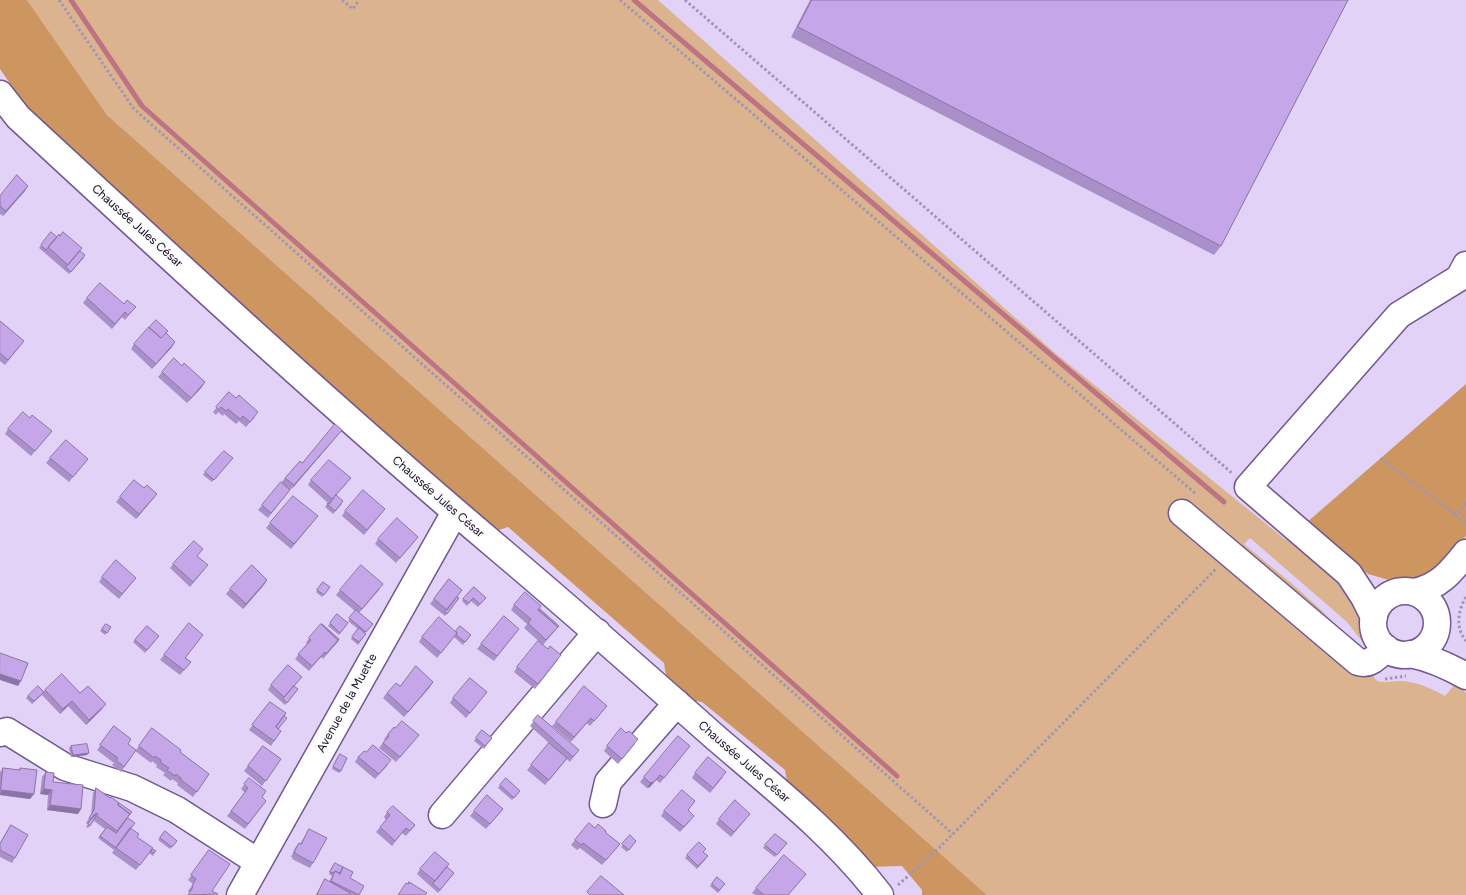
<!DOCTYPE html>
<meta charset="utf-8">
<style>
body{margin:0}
canvas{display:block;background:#e2d2f8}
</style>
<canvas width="1466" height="895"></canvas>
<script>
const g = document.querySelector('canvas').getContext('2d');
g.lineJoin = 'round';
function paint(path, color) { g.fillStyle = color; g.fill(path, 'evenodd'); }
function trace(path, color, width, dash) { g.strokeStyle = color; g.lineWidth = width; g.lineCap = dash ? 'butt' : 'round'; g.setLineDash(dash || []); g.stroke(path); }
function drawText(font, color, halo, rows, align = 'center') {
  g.font = font + ' Figtree,sans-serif'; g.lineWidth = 4.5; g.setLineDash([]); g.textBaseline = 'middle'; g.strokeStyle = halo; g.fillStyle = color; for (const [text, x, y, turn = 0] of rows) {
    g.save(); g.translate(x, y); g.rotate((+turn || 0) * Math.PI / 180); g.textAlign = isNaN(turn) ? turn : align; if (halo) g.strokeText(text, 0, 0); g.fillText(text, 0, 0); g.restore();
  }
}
const green = new Path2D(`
 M27 0H658L1055 353 1286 540 1290 536 1323 567 1344 590 1362 617 1367 637 1361 640 1347 622 1250 538 1244 544C1276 571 1311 597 1338 628 1353 645 1364 664 1377 681 1385 683 1393 681 1401 681 1418 682 1430 688 1445 696L1455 684 1466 693V895H987L107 115Z`);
const forest = new Path2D(`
 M0 0H27L107 115 987 895H922V890L902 866 867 867 788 787 785 770 702 702 685 699 667 681 664 663 508 527 496 531 37 123 0 69Z
 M1466 384V536L1430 574 1411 581 1389 580 1368 574 1305 524Z`);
const stream = new Path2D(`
 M71 0 142 106 897 776
 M634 0 1224 502`);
const path = new Path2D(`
 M59 0 134 109 953 834
 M342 0 353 9 359 0
 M620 0 1196 494
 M685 0 1233 474
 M1381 458 1456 515
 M1466 503 1456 515 1466 523
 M1466 597C1458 610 1455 628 1466 641
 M1385 679 1406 676
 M898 885 938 849 1216 569`);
const minor = new Path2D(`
 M0 94 18 117C178 265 338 413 505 554 576 614 646 676 716 738 773 787 834 835 880 895
 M1182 513 1358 662C1370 666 1378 656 1386 648
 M1373 623a32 32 0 1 1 64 0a32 32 0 1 1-64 0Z
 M1413 592C1438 588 1451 572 1466 553
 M1374 617 1364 597 1349 574 1248 487 1399 315 1459 278 1466 265
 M1410 654C1431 658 1448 666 1466 676
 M0 733 7 731 65 767 132 788 177 810 258 862
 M603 804 608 782 677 703
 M442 815 597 632
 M240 895 455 512`);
const wall = new Path2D(`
 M810 0H1348L1221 246 1214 255 791 37Z
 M28 186 3 216 0 214V196Z
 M51 232 57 237 80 251 84 258 69 274 39 248Z
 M87 298 124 304 136 307 125 320 122 317 112 329 83 303Z
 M0 321 24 341 5 365 0 361Z
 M166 334 172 347 152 369 131 349 134 344Z
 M162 372 202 387 187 403 158 377Z
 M229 392 255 417 246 427 239 421 236 424 224 414 223 416 218 412 216 415 213 412Z
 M30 418 52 431 31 456 5 434 8 429Z
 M338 435 290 490 268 518 258 510 285 478 302 463Z
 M50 458 88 459 69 482 46 463Z
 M233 458 212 482 203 475 205 472Z
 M311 480 347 483 336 495 342 504 333 514 325 507 328 503 308 485Z
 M144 488 157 494 136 519 116 502 120 497Z
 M345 511 381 514 364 535 342 516Z
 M314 521 291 549 266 528 270 523Z
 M378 539 414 542 396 563 375 544Z
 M173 564 204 570 190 587 170 568Z
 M102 577 136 578 119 599 99 582Z
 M449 579 457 597 459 598 445 616 430 604Z
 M267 580 243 609 226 594 230 589Z
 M323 582 330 587 322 597 316 592Z
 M474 587 486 598 478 607 471 601 467 606 462 601Z
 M380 589 359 613 373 624 365 633 366 634 358 645 351 639 358 629 348 621 355 611 336 595 340 590Z
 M514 605 540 609 559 626 543 645 524 628 527 624 511 610Z
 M337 614 348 623 339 635 328 626Z
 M106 624 111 627 105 635 100 631Z
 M147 626 159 636 145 653 133 642Z
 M456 631 471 635 463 645 454 637 437 658 419 642 422 637Z
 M515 634 494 661 477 649 481 644Z
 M309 638 338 642 323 659 321 657 309 671 295 659 307 644 306 643Z
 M164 655 186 658 191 662 180 675 160 660Z
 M558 660 535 689 514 672 517 667Z
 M298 682 294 686 298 689 285 705 268 690 271 685Z
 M433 682 404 717 383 698 387 693 400 686Z
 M45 690 80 693 102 709 86 725 68 706 60 714 42 695 32 704 26 698 28 696 44 692Z
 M483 697 466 718 450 703 453 698Z
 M270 702 284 716 278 729 281 731 271 746 249 730Z
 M603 711 590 726 587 723 571 742 552 726 556 722Z
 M538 715 575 755 570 762 567 759 545 785 527 770 549 743 530 726Z
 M114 726 128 744 136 750 152 728 180 752 209 774 193 797 177 785 178 783 172 779 171 781 163 775 165 773 156 767 157 765 152 761 151 763 135 751 121 772 112 765 114 763 97 750Z
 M482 730 492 738 484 749 474 741Z
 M626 733 635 744 618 764 604 751 607 746Z
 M388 734 415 740 396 762 379 748 385 740 384 739Z
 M71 746 87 755 71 757 69 748Z
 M263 746 281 759 262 786 244 771Z
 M690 746 660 783 656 780 650 787 647 788 640 782 644 777Z
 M366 752 388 765 375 779 355 762 358 757Z
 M338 757 341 771 339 773 332 769Z
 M3 768 19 770 20 768 34 794 30 799 0 795V772Z
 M46 772 53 782 81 809 78 814 47 810 48 795 40 794 42 777Z
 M695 773 723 777 710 793 692 778Z
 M249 778 262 797 266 801 245 829 227 816 245 793 241 789Z
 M500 785 518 793 512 800 498 788Z
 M96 788 132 812 117 832 130 829 137 837 156 851 153 856 149 853 136 870 112 853 114 850 98 838 105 829 94 821 95 819 88 828 86 827 88 824 86 823 91 815 93 793Z
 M695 801 688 810 690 821 680 832 661 816 664 811Z
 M503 809 486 829 470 816 474 811Z
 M387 812 415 825 406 836 402 833 392 846 376 832 386 820 384 817Z
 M719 819H746L731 837 716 824Z
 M11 825 15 858 12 863 0 857V843Z
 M595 828 605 832 620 844 602 865 580 848 577 850 571 845 575 840Z
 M309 829 313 863 310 868 292 859 293 858 291 857 295 848 299 843 300 844Z
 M165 831 177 841 170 849 158 840Z
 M630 835 636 841 627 852 621 847Z
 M787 843 775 857 763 848 765 845Z
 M209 850 212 891 189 892 188 891 193 884 188 880Z
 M703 852 706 859 697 869 685 858 687 855Z
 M333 865 350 878 359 895H316L325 879 329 882 332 876 329 874Z
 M447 867 454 873 438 893 417 874 420 869Z
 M806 874 788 895H755L752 893 756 888Z
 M717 877 725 884 718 893 710 886Z`);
const shadedWall = new Path2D(`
 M28 186 25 191 3 216 6 211Z
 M175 342 172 347 152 369 156 364Z
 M205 382 202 387 187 403 191 398Z
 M342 430 338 435 291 490 294 485Z
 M157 494 153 499 136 519 139 514Z
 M267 580 264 585 243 609 246 604Z
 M0 674 21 681 18 686 0 680Z
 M433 682 430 687 404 717 408 712Z
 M72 701 68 706 60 714 63 709Z
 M106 704 102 709 86 725 89 720Z
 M89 753 87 755 71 757 73 755Z
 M660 775 650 787 647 788 650 783Z
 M44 789 52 790 48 795 40 794Z
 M1 790 34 794 30 799 0 795Z
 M50 805 81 809 78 814 47 810Z`);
const building = new Path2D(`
 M812 0H1348L1221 246 798 27Z
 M17 175 28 186 6 211 0 206V196Z
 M51 232 57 237 46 250 41 245Z
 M63 232 82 248 68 265 48 247 59 234 60 236Z
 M80 251 85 255 71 272 66 267Z
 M100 283 124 304 127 300 136 307 128 315 125 312 115 324 87 298Z
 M156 320 168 331 161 338 149 328Z
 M0 321 24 341 8 360 0 353Z
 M149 327 161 338 166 333 175 342 156 364 134 344Z
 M174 358 182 366 184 363 205 382 191 398 162 372Z
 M229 392 236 398 239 395 258 412 250 422 243 416 240 419 228 409 226 411 221 407 219 410 216 407Z
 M23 412 30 418 32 415 52 431 35 451 8 429Z
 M335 424 342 430 294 485 285 478 300 461 302 463Z
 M66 440 88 459 73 477 50 458Z
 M224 451 233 458 214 480 205 472Z
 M329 460 351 478 332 499 311 480Z
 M134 480 144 488 147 485 157 494 139 514 120 497Z
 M281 482 290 490 271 513 262 505Z
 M363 490 385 509 367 530 345 511Z
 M336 495 343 501 335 511 327 504 328 503 329 504Z
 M293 496 318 516 294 544 270 523Z
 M397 518 418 537 400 558 378 539Z
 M194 541 203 549 197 556 208 565 193 582 173 564Z
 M116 560 136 578 122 594 102 577Z
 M252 565 267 580 246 604 230 589Z
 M361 565 383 584 362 609 340 590Z
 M449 579 462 590 447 610 434 599Z
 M323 582 330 587 324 595 317 590Z
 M474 587 486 598 480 604 473 598 469 603 463 599Z
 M525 592 541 606 538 610 558 627 546 640 528 623 531 619 514 605Z
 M457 597 459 598 447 614 445 612Z
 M540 609 559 626 556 629 558 627 539 610Z
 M356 610 373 624 366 632 349 618Z
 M337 614 348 623 340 633 330 623Z
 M504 616 519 629 497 656 481 644Z
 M439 617 457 633 441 653 422 637Z
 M189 623 203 635 185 658 191 662 184 670 164 655Z
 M106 624 111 627 107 633 102 629Z
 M321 624 338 640 326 654 325 652 312 666 298 654 311 640 309 638Z
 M322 624 339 639 337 642 338 640 322 625Z
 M147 626 159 636 147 650 135 640Z
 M460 626 471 635 465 642 456 635 457 633 456 631Z
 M359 628 366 634 359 642 352 637Z
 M538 641 548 649 550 646 561 655 538 684 517 667Z
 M0 653 28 663 21 681 0 674Z
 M288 665 302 677 284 697 271 685Z
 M416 666 433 682 408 712 387 693 396 683 400 686Z
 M62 674 80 693 88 686 106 704 89 720 72 701 63 709 45 690Z
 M470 678 487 692 470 713 453 698Z
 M38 686 44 692 34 701 28 696Z
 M294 686 298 689 287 703 283 699Z
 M584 686 607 706 594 721 591 718 574 737 556 722Z
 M270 702 286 713 276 727 281 731 274 741 252 725Z
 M538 715 579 750 573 757 533 721Z
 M284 716 287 718 278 729 276 727Z
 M402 721 419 735 400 757 383 743 389 736 388 734 394 727 395 728Z
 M114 726 131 739 128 744 136 750 124 767 116 760 118 758 100 745Z
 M152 728 181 750 180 752 209 774 197 792 181 780V778L176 774 175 776 167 770 169 768 160 762 161 760 155 756 154 758 139 746Z
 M621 728 626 733 629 731 638 739 622 759 607 746Z
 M482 730 492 738 485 746 476 738Z
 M678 736 690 746 664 778 660 775 654 782 650 783 644 777Z
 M549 743 567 758 549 780 531 765Z
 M87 744 89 753 73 755 71 746Z
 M373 745 391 760 379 774 358 757 364 751 366 752Z
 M263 746 281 759 266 781 248 766Z
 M340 754 347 758 341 771 333 767Z
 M708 757 726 772 713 788 695 773Z
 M3 768 20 770V768L37 770 34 794 1 790Z
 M46 772 54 773 53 782 83 785 81 809 50 805 52 790 44 789Z
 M249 778 266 791 262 797 266 801 248 824 231 811 248 788 244 784Z
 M506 778 520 791 514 798 500 785Z
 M96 788 110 798 111 797 119 803 118 805 130 814 117 831 97 816 98 814 96 813 92 819 89 818 94 810Z
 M682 790 695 801 688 810 694 816 684 827 664 811Z
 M487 795 503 809 490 824 474 811Z
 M735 800 750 814 734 832 719 819Z
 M119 803 132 812 128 816 130 814 118 805Z
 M393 806 415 825 410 831 406 828 395 841 380 827 390 815 387 812Z
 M94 815 96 816 90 826 88 824Z
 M128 818 135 823 116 848 100 836 107 827 116 833Z
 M589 823 595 828 598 824 606 831 605 832 620 844 606 860 583 843 581 845 575 840Z
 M11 825 28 835 15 858 0 850V844Z
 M130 828 139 834 137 837 153 848 140 865 116 848Z
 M309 829 327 838 313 863 296 854V853L294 852 299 843 301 844Z
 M165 831 177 841 172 847 160 838Z
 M775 834 787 843 777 855 765 845Z
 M630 835 636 841 629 850 622 844Z
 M699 842 706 849 703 852 708 856 698 866 687 855Z
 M152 849 156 851 154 853 151 851Z
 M209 850 230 864 212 891 218 894 188 895 193 887 192 886 196 879 191 875Z
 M435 852 449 864 435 881 420 869Z
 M784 855 806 874 788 895H764L756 888Z
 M335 863 343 867 340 873 335 871 334 873 330 872Z
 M343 867 353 872 350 878 364 886 359 895 331 881 335 871 340 874Z
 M447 867 454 873 440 890 433 884Z
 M601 876 624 895H590L587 892Z
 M717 877 725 884 719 890 712 884Z
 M325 879 350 893 349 895H317Z
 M409 882 427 893 425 895H398L406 883 408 884Z`);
const streetNames = [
 ["Chaussée Jules César",137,226,42],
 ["Chaussée Jules César",438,497,41],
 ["Avenue de la Muette",347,703,-61],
 ["Chaussée Jules César",744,762,41]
];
paint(green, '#dbb48f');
paint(forest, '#cd9660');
trace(stream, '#be7385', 5);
trace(minor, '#725790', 29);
trace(path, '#a294b5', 3, [2.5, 2.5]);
trace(minor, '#fff', 26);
paint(wall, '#a990c8');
paint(shadedWall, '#8a75a3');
paint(building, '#c5a7e9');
trace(building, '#8a75a3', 1);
drawText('12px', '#14091f', '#fbfbfb', streetNames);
</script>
